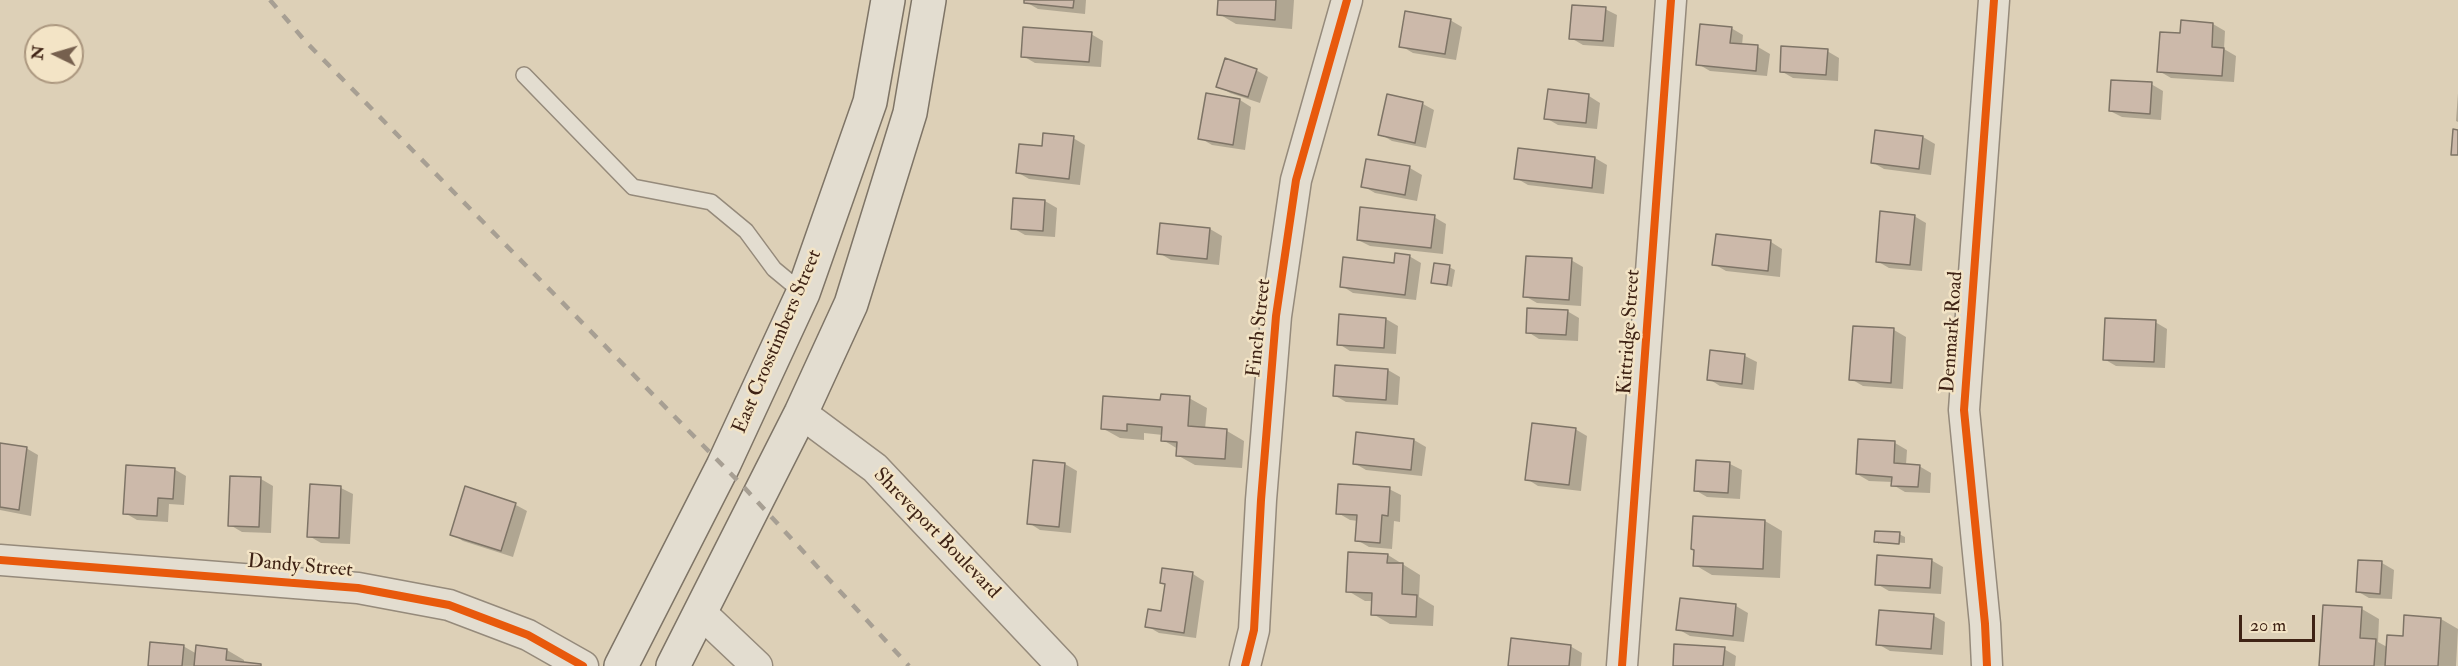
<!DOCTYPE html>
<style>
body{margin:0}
#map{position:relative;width:2458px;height:666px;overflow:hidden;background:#ddd0b7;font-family:"IM FELL Double Pica",serif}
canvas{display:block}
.north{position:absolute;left:24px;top:24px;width:60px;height:60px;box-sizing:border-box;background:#f3e4c6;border:2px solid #ab977f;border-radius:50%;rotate:275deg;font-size:16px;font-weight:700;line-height:24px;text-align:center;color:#3f2315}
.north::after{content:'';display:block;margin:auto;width:21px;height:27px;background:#76604e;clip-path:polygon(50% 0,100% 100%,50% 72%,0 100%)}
.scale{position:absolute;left:2239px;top:615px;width:76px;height:27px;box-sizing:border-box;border:3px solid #3f2315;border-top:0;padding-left:8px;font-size:18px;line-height:21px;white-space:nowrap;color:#3f2315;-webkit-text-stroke:4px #f3e4c6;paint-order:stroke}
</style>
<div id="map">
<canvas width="2458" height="666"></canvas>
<div class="north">N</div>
<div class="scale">20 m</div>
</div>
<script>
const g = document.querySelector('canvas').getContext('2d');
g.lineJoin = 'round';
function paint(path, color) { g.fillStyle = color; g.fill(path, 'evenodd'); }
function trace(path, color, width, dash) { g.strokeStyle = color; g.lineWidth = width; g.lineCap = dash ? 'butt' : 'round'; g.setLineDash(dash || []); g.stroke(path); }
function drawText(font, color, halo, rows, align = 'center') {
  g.font = font + ' "IM FELL Double Pica",serif'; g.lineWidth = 5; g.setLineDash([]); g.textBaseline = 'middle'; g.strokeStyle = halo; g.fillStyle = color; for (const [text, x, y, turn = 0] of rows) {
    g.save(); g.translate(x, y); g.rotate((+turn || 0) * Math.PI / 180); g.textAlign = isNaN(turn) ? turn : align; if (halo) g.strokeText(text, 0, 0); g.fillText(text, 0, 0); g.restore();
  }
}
const shadow = new Path2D(`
 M1026 0H1086L1085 14 1038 9 1026 2Z
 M1220 0H1294L1292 29 1236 24 1219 14Z
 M1605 9 1617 15 1614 47 1583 45 1571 38Z
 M1450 20 1462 27 1456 60 1413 53 1401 46Z
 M2213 24 2225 31 2224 49 2236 56 2234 82 2171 78 2159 71 2181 35Z
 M1731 28 1743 35 1742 45 1758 47 1770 54 1767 76 1710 71 1698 64Z
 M1091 34 1103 41 1101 67 1035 63 1023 56Z
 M1827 51 1839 58 1838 81 1793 78 1781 71Z
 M1256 70 1268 77 1260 103 1230 93 1218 86Z
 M2151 84 2163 91 2161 120 2122 117 2110 111Z
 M2458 93V122L2456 121Z
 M1589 96 1600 103 1597 129 1558 125 1546 118Z
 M1240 100 1251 107 1245 150 1212 145 1200 138Z
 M1423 104 1434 110 1426 148 1392 141 1380 134Z
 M1923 137 1935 144 1931 175 1884 169 1872 162Z
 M1073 138 1085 145 1080 185 1029 179 1017 172 1043 148Z
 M1519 149 1595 158 1607 165 1604 194 1528 185 1516 178Z
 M1367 161 1410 168 1422 175 1417 201 1375 193 1363 186Z
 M1045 201 1057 208 1055 237 1025 235 1013 228Z
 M1914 216 1926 223 1922 271 1889 268 1877 261Z
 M1434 217 1446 224 1443 254 1370 246 1358 240Z
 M1210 229 1222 236 1219 265 1171 260 1159 253Z
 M1771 242 1782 249 1780 277 1726 271 1714 264Z
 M1409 256 1421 263 1416 300 1353 293 1342 286 1395 264Z
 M1571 260 1583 267 1581 306 1537 303 1525 296Z
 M1449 267 1455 270 1452 287 1433 282Z
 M1567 311 1579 318 1578 341 1539 339 1528 332Z
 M1386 319 1398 326 1396 354 1350 351 1339 344Z
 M2155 322 2167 329 2165 368 2116 366 2104 359Z
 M1854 327 1894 330 1906 337 1903 389 1863 386 1851 379Z
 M1745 356 1757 362 1754 390 1720 386 1709 379Z
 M1337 367 1388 370 1400 377 1398 405 1346 402 1334 395Z
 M1189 398 1207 408 1205 429 1227 431 1244 441 1242 468 1195 465 1177 455 1178 449 1163 440V435L1144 433V440L1120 438 1102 428 1161 402Z
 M1575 429 1587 436 1581 491 1538 486 1527 479Z
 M1414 440 1426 447 1422 476 1366 470 1354 463Z
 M1895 443 1907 450 1906 465 1919 466 1931 473 1930 493 1905 492 1893 485V482L1869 481 1857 474Z
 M0 445 26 448 38 455 31 516 0 510Z
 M1065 464 1077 471 1071 533 1040 530 1029 523Z
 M1730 464 1742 470 1740 499 1707 497 1695 490Z
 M174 469 186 476 184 505 169 504 168 522 137 520 125 513Z
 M261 479 273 486 271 533 242 532 230 525Z
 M311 486 341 488 353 494 350 544 321 543 309 536Z
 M466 488 516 505 527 511 513 557 463 541 452 534Z
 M1389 489 1401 495 1400 522 1394 521 1392 549 1369 547 1357 540 1358 521 1350 520 1338 513Z
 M1765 521 1782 531 1780 578 1712 575 1695 565 1696 550Z
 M1899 534 1905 537V543L1879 541V544L1876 541Z
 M1388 555 1420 575 1419 597 1434 606 1433 626 1390 624 1373 614V601H1365L1348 591Z
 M1931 560 1943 567 1941 594 1889 591 1877 584Z
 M2382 563 2394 570 2392 599 2369 598 2357 591Z
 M1193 574 1204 581 1196 638 1159 633 1147 626 1162 612 1166 585 1162 583Z
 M1736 606 1748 613 1744 642 1690 636 1678 629Z
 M2362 609 2379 619 2378 642 2387 647 2441 619 2458 629 2456 666H2320Z
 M1934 616 1945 622 1943 655 1890 651 1878 644Z
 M183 646 197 654 227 650 244 660V663L262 666H150Z
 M1570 646 1582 653 1581 666H1510Z
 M1724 649 1736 656 1735 666H1674Z`);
const building = new Path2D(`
 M1024 0H1074L1073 8 1024 3Z
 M1218 0H1276L1275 20 1217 15Z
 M1572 5 1606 7 1603 41 1569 39Z
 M1405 11 1451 19 1445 54 1399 47Z
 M2181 20 2213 23 2212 47 2224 48 2222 76 2157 72 2160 32 2180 33Z
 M1700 24 1732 27 1730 43 1758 45 1756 71 1696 65Z
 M1023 27 1092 32 1089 62 1021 57Z
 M1781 46 1828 49 1826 75 1780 72Z
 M1225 58 1257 69 1248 97 1216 87Z
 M2111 80 2152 82 2150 114 2109 111Z
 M1548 89 1589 94 1586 123 1544 119Z
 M1206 93 1240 99 1233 145 1198 139Z
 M1387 94 1423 102 1415 143 1378 135Z
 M2453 129 2458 130V155H2451Z
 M1875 130 1923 136 1919 169 1871 163Z
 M1043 133 1074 136 1069 179 1016 173 1019 144 1042 146Z
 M1518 148 1595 157 1592 188 1514 179Z
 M1366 159 1410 166 1405 195 1361 187Z
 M1013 198 1045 200 1043 231 1011 229Z
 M1360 207 1435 215 1431 248 1357 240Z
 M1880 211 1915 215 1910 265 1876 262Z
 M1160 223 1210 228 1207 259 1157 254Z
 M1716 234 1771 240 1768 271 1712 265Z
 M1395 253 1410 255 1405 295 1340 287 1343 257 1394 263Z
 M1526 256 1572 258 1569 300 1523 297Z
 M1434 263 1450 265 1447 285 1431 283Z
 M1527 308 1568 310 1566 335 1526 333Z
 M1339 314 1386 318 1384 348 1337 345Z
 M2105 318 2156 320 2154 362 2103 360Z
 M1853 326 1894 328 1891 383 1849 380Z
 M1710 350 1745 354 1742 384 1707 380Z
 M1335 365 1388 369 1386 400 1333 396Z
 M1161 394 1190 396 1188 426 1227 429 1225 459 1176 456 1177 442 1161 441 1162 427 1127 424V431L1101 429 1103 396 1160 400Z
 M1532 423 1576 428 1569 485 1525 480Z
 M1356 432 1414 439 1411 470 1353 464Z
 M1858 439 1895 441 1894 463 1920 465 1918 487 1891 486 1892 477 1856 474Z
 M0 443 27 447 19 510 0 507Z
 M1033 460 1065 463 1059 527 1027 524Z
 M1696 460 1730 462 1728 493 1694 491Z
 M126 465 175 468 173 499 158 498 157 516 123 514Z
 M230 476 261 477 259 527 228 526Z
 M310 484 341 486 339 538 307 537Z
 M1338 484 1390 487 1388 516 1382 515 1380 543 1355 541 1357 515 1336 514Z
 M465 486 516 503 501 551 450 535Z
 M1693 516 1765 520 1763 569 1693 566 1694 550 1691 549Z
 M1875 531 1900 532 1899 544 1874 542Z
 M1348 552 1388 554 1387 563H1403L1402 594 1417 595 1416 617 1371 615 1372 593 1346 592Z
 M1877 555 1932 559 1930 588 1875 585Z
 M2358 560 2382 561 2380 594 2356 592Z
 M1162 568 1193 572 1184 633 1145 627 1148 609 1161 611 1165 584 1160 583Z
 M1680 598 1736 604 1733 636 1676 630Z
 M2323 605 2362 607 2360 638 2376 639 2374 666H2319Z
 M1879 610 1934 614 1931 649 1876 645Z
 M2404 615 2441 618 2438 666H2385L2387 635 2403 636Z
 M1511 638 1571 645 1569 666H1508Z
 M150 642 184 645 182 666H148Z
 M1674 644 1725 647 1723 666H1673Z
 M196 645 227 649 226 660 261 664V666H194Z`);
const service = new Path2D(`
 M524 75 633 187 711 202 746 231 774 269 803 293`);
const minor = new Path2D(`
 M801 413 875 468 1062 666
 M0 560 358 588 449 605 528 635 583 666
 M700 612 757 666
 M1245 666 1254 630 1261 500 1276 316 1296 180 1347 0
 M1622 666 1671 0
 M1987 666 1985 624 1964 410 1994 0`);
const secondary = new Path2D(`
 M621 666 723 466 803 293 870 102 888 0
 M673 666 801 413 851 304 910 113 929 0`);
const rail = new Path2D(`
 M270 0 306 42 741 484 909 666`);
const cycleway = new Path2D(`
 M0 560 358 588 449 605 528 635 583 666
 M1245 666 1254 630 1261 500 1276 316 1296 180 1347 0
 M1622 666 1671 0
 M1987 666 1985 624 1964 410 1994 0`);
const streetNames = [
 ["Finch Street",1260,328,-84],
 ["Kittridge Street",1630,332,-86],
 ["Denmark Road",1953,332,-86],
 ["East Crosstimbers Street",778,342,-67],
 ["Shreveport Boulevard",936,534,46],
 ["Dandy Street",300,567,5]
];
paint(shadow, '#0003');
paint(building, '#ccb9aa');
trace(building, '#7e7466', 1.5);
trace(service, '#958a7b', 18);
trace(minor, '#958a7b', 33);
trace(secondary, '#7e7466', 36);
trace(service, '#e3ddd0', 15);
trace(minor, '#e3ddd0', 30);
trace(secondary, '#e3ddd0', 33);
trace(rail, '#a79f93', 4.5, [10, 10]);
trace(cycleway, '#e8590c', 8);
drawText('20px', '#3f2315', '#f3e4c6', streetNames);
</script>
